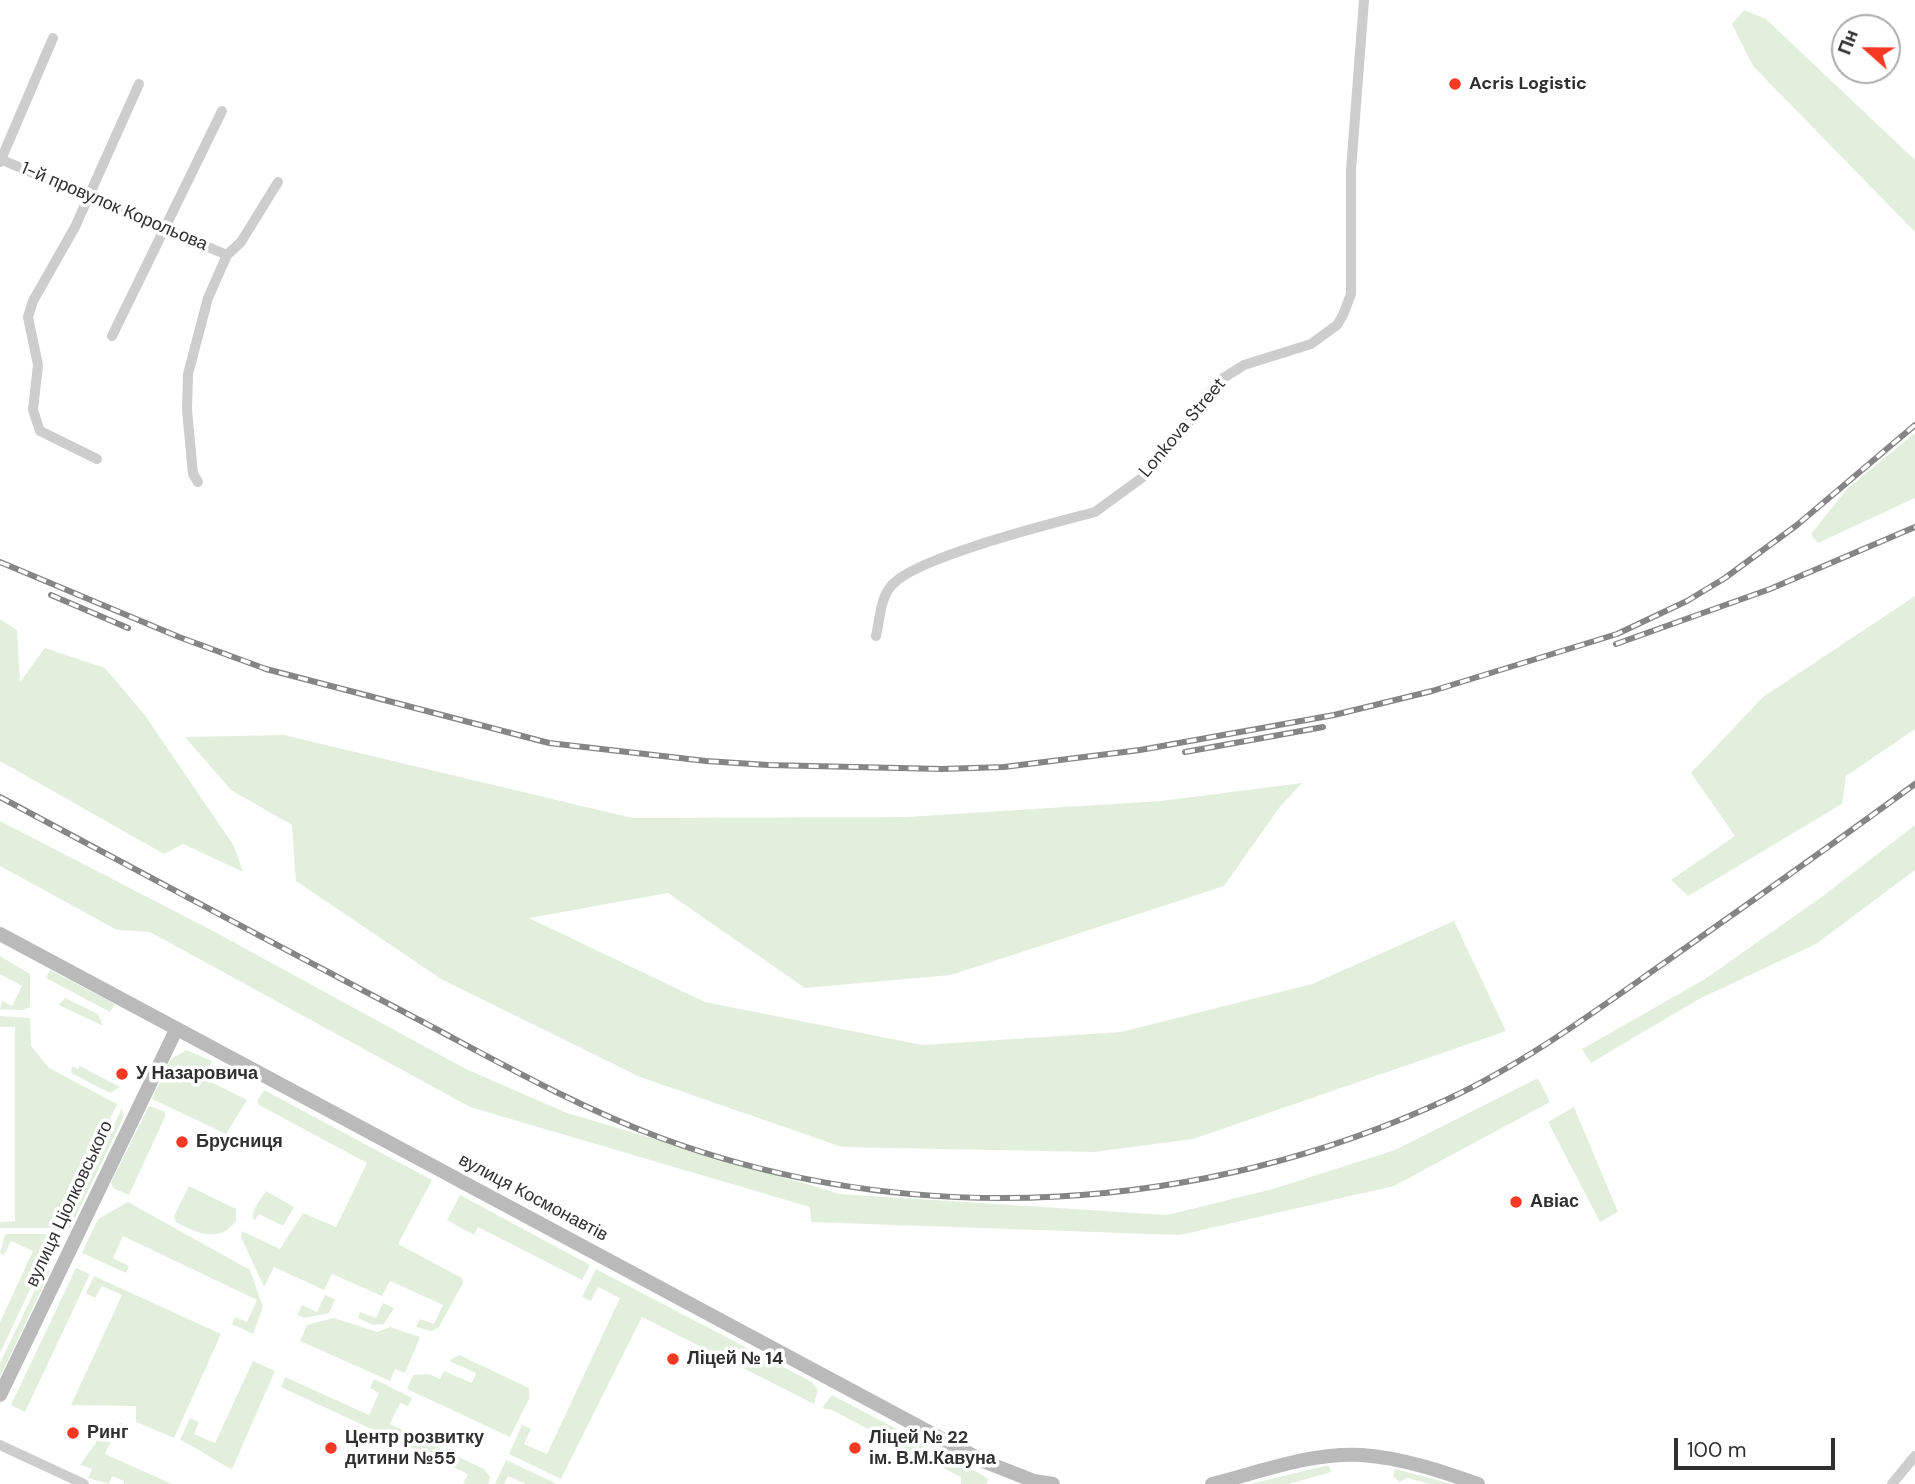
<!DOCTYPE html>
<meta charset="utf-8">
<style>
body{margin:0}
#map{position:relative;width:1915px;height:1484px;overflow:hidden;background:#fff;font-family:"DM Sans",sans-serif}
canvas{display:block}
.north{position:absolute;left:1831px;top:14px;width:70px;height:70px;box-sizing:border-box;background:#fff;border:2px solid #acacac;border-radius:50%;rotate:291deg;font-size:19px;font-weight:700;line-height:28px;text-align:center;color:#303030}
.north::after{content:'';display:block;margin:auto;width:24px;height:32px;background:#f73823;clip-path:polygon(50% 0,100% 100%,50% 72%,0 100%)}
.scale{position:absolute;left:1674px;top:1438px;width:161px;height:32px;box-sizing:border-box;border:4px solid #303030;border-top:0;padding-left:9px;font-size:21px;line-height:24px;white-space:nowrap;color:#303030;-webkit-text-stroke:5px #fff;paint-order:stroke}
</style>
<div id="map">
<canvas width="1915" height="1484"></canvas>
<div class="north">Пн</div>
<div class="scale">100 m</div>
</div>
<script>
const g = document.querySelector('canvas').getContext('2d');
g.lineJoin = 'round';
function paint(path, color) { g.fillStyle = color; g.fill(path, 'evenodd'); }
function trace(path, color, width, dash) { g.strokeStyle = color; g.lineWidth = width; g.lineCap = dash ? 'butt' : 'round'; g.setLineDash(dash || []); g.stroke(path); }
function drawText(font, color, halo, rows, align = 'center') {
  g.font = font + ' "DM Sans",sans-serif'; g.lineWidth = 7; g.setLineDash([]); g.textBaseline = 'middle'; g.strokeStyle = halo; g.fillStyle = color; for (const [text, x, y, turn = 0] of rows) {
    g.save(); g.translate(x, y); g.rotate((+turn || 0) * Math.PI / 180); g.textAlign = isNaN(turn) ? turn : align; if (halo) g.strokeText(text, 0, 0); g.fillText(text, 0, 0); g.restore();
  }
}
const green = new Path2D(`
 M1744 10 1766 19 1915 160V232L1753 66 1732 24Z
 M1915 433V498L1818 543 1811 534 1847 489Z
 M1915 596V729L1846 776 1842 804 1688 896 1671 880 1735 836 1691 773 1763 697Z
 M0 619 17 630 20 682 45 648 105 668 144 714 234 846 243 872 183 844 164 854 0 761Z
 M284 735 632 818 907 817 1161 801 1302 783 1279 808 1224 886 951 975 805 988 668 893 529 918 705 1002 922 1045 1121 1032 1312 984 1454 921 1506 1031 1193 1139 1094 1152 842 1147 640 1077 441 979 296 881 292 825 231 790 185 737Z
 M0 821 215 932 466 1069 567 1113 840 1194 1167 1215 1273 1189 1395 1150 1538 1078 1550 1102 1394 1186 1180 1235 811 1222 810 1207 470 1107 150 932 117 930 0 866Z
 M1915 825V870L1816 944 1699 999 1591 1063 1582 1049 1705 979 1823 896Z
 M0 956 30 974V1007L24 1010 0 1009 2 1001 12 1006 22 986 0 974Z
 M50 970 115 1004 110 1012 46 978Z
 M65 998 98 1014 103 1026 59 1005Z
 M0 1016 30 1018 31 1046 49 1068 117 1104 60 1228H0V1222L15 1221V1027H0Z
 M186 1050 212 1061 203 1078 247 1100 226 1134 152 1099 171 1059Z
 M72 1066 78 1069 80 1066 120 1087 110 1093 71 1073Z
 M264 1090 432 1180 398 1244 462 1278 463 1283 439 1327 432 1331 416 1327 420 1319 434 1324 443 1305 390 1281 382 1296 332 1274 324 1290 274 1267 264 1287 241 1237 242 1231 280 1249 303 1213 336 1227 367 1163 259 1105 257 1101Z
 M149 1106 165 1112V1117L129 1195 113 1188 111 1182Z
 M1574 1107 1618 1212 1600 1222 1548 1122Z
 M122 1108 124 1116 70 1228H65Z
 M189 1186 236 1209V1221C219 1244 196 1233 176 1222L174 1216Z
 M266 1191 294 1207 283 1226 259 1214 255 1220 253 1218 254 1209Z
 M460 1195 590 1265 582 1280 478 1227 474 1235 447 1220Z
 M128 1202 250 1270 263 1307 253 1334 232 1324 235 1317 247 1322 257 1300 123 1236 113 1258 129 1266 126 1273 82 1253 98 1219Z
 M5 1234H50L55 1237 0 1353V1322L33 1251 11 1241 4 1255 0 1253Z
 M76 1268 90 1274 25 1412 11 1405Z
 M45 1269 50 1271 0 1377V1363Z
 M596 1269 812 1382 818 1390 814 1404 642 1317 561 1479 509 1454 522 1425 531 1429 524 1444 547 1454 620 1298 598 1287 591 1301 582 1297Z
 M94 1276 221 1334 174 1438 136 1422V1406L71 1405 122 1295 102 1286 95 1298 86 1293Z
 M325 1295 335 1299 329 1313 304 1318 297 1315 302 1305 317 1312Z
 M383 1303 394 1308 384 1324 373 1325 358 1318 360 1312 376 1318Z
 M334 1318 377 1332 390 1327 420 1337 405 1373 395 1369 390 1381 300 1341 307 1325Z
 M459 1355 529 1388V1399L510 1437 407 1389 413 1375 429 1374 440 1379 444 1371 472 1383 476 1373 449 1361Z
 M253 1361 275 1371 232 1469C212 1460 200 1449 180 1440L190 1418 199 1422 194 1434 215 1443Z
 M285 1377 369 1415 379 1393 370 1388 374 1379 412 1398 408 1406 400 1403 390 1424 484 1469 490 1477 488 1484H463L468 1474 281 1387Z
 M832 1395 925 1444 919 1456 832 1410 822 1408Z
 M121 1423 129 1427 125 1436 115 1432 105 1454 172 1484H124V1481L112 1476 109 1484 88 1478 92 1469 80 1465 107 1427Z
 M933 1448 989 1479 986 1484H961V1477L927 1460Z
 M506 1460 557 1484H526L508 1476 504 1484H495Z
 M1325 1466H1329L1331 1472 1289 1484H1250Z
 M1395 1469 1452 1484H1430L1407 1478 1400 1482 1393 1476Z`);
const street = new Path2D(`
 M0 159 227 255
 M0 162 53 38
 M112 336 222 111
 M97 459 40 431 33 410 38 365 28 317 33 301 75 227 139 84
 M198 482 193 474 187 410 188 374 208 298 227 255 241 242 278 182
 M876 636C880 619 880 598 892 585 916 557 1054 523 1095 512L1143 477 1181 434 1217 382 1244 365 1311 344 1337 325 1343 315 1351 294V170L1364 0
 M0 1445 84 1484
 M1892 1484 1915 1456`);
const secondary = new Path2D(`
 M0 934 983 1461 1034 1481 1053 1484
 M0 1395 176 1030
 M1212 1484C1260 1472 1312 1452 1362 1455 1402 1458 1441 1471 1478 1484`);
const rail = new Path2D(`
 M0 562 179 637 266 669 549 743 706 761 768 765 942 769 1004 767 1140 750 1334 715 1432 691 1617 634 1687 601 1725 578 1797 525 1915 425
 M51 595 128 628
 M1616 644 1770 589 1915 527
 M1185 752 1323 727
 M0 797C134 869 269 941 404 1012 488 1056 572 1105 661 1138 917 1232 1202 1213 1448 1099 1525 1063 1594 1012 1664 963 1748 904 1832 845 1915 784`);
const markers = [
 [1455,84,7,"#f73823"],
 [122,1074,7,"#f73823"],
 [182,1142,7,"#f73823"],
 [1516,1202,7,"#f73823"],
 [673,1359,7,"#f73823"],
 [73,1433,7,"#f73823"],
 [331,1448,7,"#f73823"],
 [855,1448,7,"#f73823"]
];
const poiNames = [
 ["Acris Logistic",1469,84],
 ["У Назаровича",136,1074],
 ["Брусниця",196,1142],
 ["Авіас",1530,1202],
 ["Ліцей № 14",687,1359],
 ["Ринг",87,1433],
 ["Центр розвитку",345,1438],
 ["дитини №55",345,1459],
 ["Ліцей № 22",869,1438],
 ["ім. В.М.Кавуна",869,1459]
];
const streetNames = [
 ["1-й провулок Корольова",114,207,23],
 ["Lonkova Street",1183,428,-50],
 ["вулиця Космонавтів",533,1198,28],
 ["вулиця Ціолковського",70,1204,-65]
];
paint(green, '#e3efdd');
trace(street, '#cdcdcd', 10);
trace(secondary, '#bababa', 14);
trace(rail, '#858585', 6);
trace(rail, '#fff', 3.5, [10]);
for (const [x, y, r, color] of markers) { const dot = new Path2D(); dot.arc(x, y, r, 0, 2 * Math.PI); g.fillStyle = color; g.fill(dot); trace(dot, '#fff', 2.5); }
drawText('bold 18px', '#303030', '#fff', poiNames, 'left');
drawText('18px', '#303030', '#fff', streetNames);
</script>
